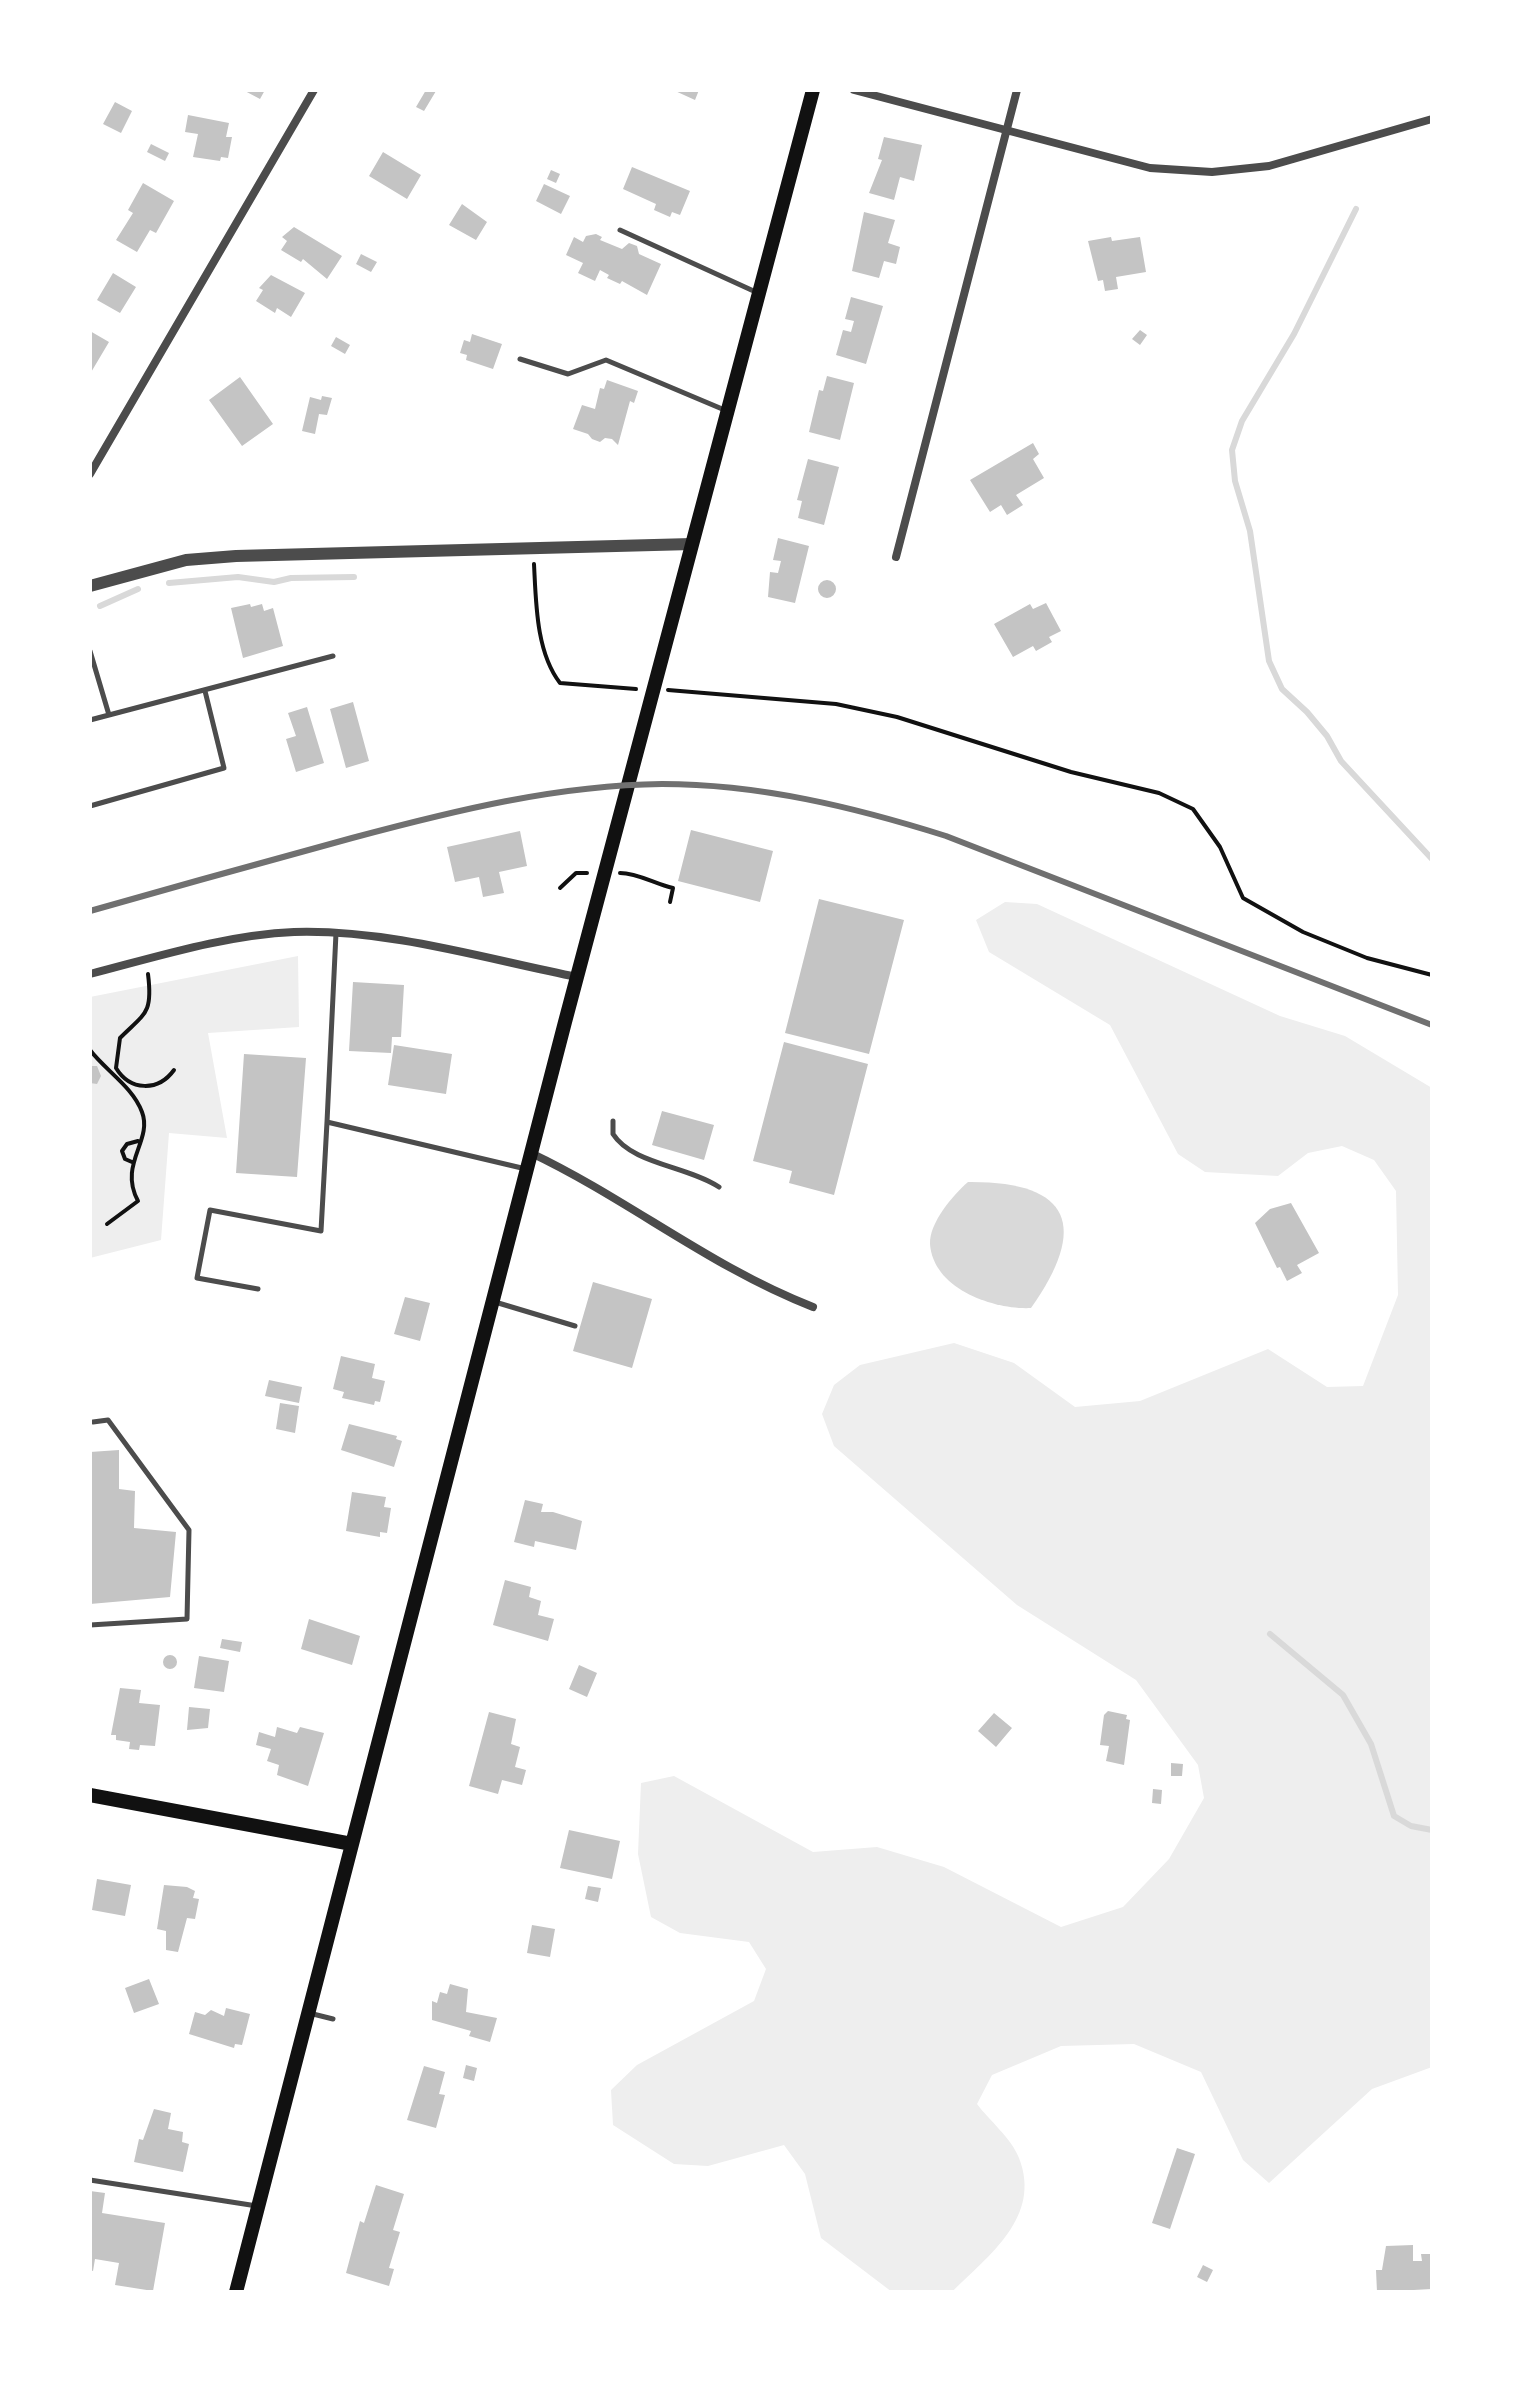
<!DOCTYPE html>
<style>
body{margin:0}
#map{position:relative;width:1522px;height:2382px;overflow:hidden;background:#fff;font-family:"Exo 2",sans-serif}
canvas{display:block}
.frame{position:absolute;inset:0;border:92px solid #fff;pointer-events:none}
</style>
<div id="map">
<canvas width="1522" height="2382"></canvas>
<div class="frame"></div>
</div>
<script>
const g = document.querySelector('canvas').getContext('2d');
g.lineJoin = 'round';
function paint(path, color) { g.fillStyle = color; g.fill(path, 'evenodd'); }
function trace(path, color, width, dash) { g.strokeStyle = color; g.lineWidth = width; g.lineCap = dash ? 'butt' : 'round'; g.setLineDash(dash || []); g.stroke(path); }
const green = new Path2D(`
 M1005 902 1037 904 1280 1016 1345 1036 1432 1088V2067L1372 2089 1269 2183 1243 2160 1201 2072 1134 2044 1061 2046 992 2075 977 2104C989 2120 1012 2139 1019 2158 1042 2217 989 2255 952 2292H892L821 2238 805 2174 784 2145 708 2166 674 2164 613 2125 611 2090 637 2065 754 2001 766 1969 749 1942 680 1933 651 1917 638 1854 641 1783 674 1776 813 1852 877 1847 944 1867 1061 1927 1123 1907 1169 1859 1204 1798 1198 1765 1136 1680 1017 1605 834 1446 822 1414 834 1385 860 1365 954 1343 1014 1363 1075 1407 1140 1401 1268 1349 1327 1387 1363 1386 1398 1295 1396 1191 1374 1160 1342 1146 1308 1153 1278 1176 1205 1172 1178 1154 1110 1025 989 952 976 920Z
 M298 956 299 1027 208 1033 227 1138 169 1133 161 1240 90 1258V997Z`);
const water = new Path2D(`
 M968 1182C1071 1181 1089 1226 1031 1308 994 1310 933 1289 930 1244 929 1223 953 1195 968 1182Z`);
const stream = new Path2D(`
 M1356 209 1294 334 1242 421 1232 450 1235 481 1250 531 1269 661 1282 689 1307 712 1327 736 1341 761 1432 859
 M169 583 238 577 274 582 291 578 354 577
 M100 606 138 589
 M1270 1634 1343 1695 1371 1744 1394 1816 1411 1826 1432 1830`);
const building = new Path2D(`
 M243 90H265L260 99Z
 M426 90 436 91 424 111 416 107Z
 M673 90H699L695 100Z
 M115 102 132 111 121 133 103 124Z
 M188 115 229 123 226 137H232L228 158 221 157 220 161 193 157 198 134 185 132Z
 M884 137 922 145 914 181 900 177 894 200 869 193 882 160 878 159Z
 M151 144 169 153 165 161 147 152Z
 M383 152 421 175 407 199 369 176Z
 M632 167 690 191 680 215 672 212 670 217 654 210 656 204 623 189Z
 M551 170 560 174 556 183 547 179Z
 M143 183 174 201 156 233 150 230 137 252 116 240 133 213 128 210Z
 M544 184 570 196 561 214 536 201Z
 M462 204 487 222 476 240 449 225Z
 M864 212 895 220 888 243 900 247 896 264 884 261 879 278 852 271Z
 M294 227 342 256 327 279 303 259 301 262 281 250 287 241 282 237Z
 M596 234 602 237 600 240 622 249 629 243 637 246 639 254 661 264 647 295 622 281 620 284 607 278 609 275 600 270 595 281 578 273 583 263 566 255 574 237 583 242 586 236Z
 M1111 237 1112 241 1140 237 1146 272 1116 277 1118 289 1105 291 1103 280 1098 281 1088 241Z
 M361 254 377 262 371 272 356 264Z
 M113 273 136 287 120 313 97 300Z
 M271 275 305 293 291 317 277 308 275 313 256 301 263 290 259 288Z
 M851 297 883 306 866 364 836 355 843 330 851 332 854 321 845 319Z
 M1140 330 1147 335 1140 345 1132 339Z
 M90 331 109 342 90 374Z
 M472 334 502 344 493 369 466 360 467 355 460 353 464 340 470 342Z
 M336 337 350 345 345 354 331 346Z
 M827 376 854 383 840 440 809 432 819 390 823 391Z
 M240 377 273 424 242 446 209 400Z
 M607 380 638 391 634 403 630 401 618 445 612 439 605 438 600 442 592 439 588 434 573 429 582 405 595 409 600 388 604 389Z
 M322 396 332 398 327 415 319 414 315 434 302 431 310 397 321 400Z
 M1033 443 1039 454 1033 459 1044 478 1016 495 1023 505 1007 515 1001 505 990 512 970 480Z
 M808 459 839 467 824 525 798 518 802 501 797 500Z
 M778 538 809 546 795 603 768 597 770 572 778 573 781 561 773 560Z
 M818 589a9 9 0 1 1 18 0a9 9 0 1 1-18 0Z
 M1046 603 1061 631 1049 637 1052 642 1036 651 1033 646 1013 657 994 624 1030 604 1033 609Z
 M250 604 251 607 262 604 264 611 273 608 283 646 243 658 231 608Z
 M353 702 369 761 346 768 330 709Z
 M307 707 324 763 296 772 286 739 296 736 288 713Z
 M691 830 773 851 760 902 678 881Z
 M520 831 527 866 499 872 504 893 483 897 479 877 455 882 447 847Z
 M819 899 904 920 869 1054 785 1033Z
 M353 982 404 985 401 1037H392L391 1053 349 1051Z
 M784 1042 868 1064 834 1195 789 1183 792 1171 753 1161Z
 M394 1045 452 1054 446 1094 388 1085Z
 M244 1054 306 1058 297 1177 236 1173Z
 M90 1066H97L101 1076 97 1084 90 1083Z
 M662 1111 714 1125 704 1160 652 1145Z
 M1291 1203 1319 1253 1297 1265 1302 1273 1287 1281 1280 1267 1277 1268 1255 1223 1270 1209Z
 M593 1282 652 1299 632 1368 573 1351Z
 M405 1297 430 1303 420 1341 394 1334Z
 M341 1356 375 1364 372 1378 385 1381 380 1402 375 1401 374 1405 342 1398 344 1392 333 1389Z
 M269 1380 302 1387 299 1403 265 1396Z
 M280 1403 299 1406 295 1433 276 1429Z
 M349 1424 397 1436 396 1439 402 1441 394 1467 341 1450Z
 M119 1450V1489L135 1491 134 1528 176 1532 170 1597 90 1604V1452Z
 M352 1492 386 1497 384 1507 391 1508 387 1533 380 1532V1537L346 1531Z
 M525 1500 543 1504 541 1512H553L582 1521 576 1550 535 1541 534 1547 514 1542Z
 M505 1580 531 1587 529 1597 541 1601 538 1615 554 1619 548 1641 493 1625Z
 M309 1619 360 1636 352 1665 301 1649Z
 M222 1639 242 1642 240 1652 220 1648Z
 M163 1662a7 7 0 1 1 14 0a7 7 0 1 1-14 0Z
 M199 1656 229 1661 224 1692 194 1688Z
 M579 1665 597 1673 587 1697 569 1689Z
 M120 1688 141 1690 139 1703 160 1705 155 1746 140 1745 139 1750 129 1749 130 1742 116 1740V1735H111Z
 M189 1707 210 1709 208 1728 187 1730Z
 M1108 1711 1127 1715 1126 1719 1130 1720 1124 1765 1106 1761 1109 1746 1100 1745 1104 1715Z
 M489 1712 516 1719 511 1744 520 1747 515 1767 526 1770 522 1785 502 1780 498 1794 469 1786Z
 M994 1713 1012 1728 996 1747 978 1731Z
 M277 1727 297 1733 300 1727 324 1733 308 1786 277 1775 279 1765 267 1761 271 1749 256 1745 259 1732 275 1737Z
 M1171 1763 1183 1764 1182 1776H1171Z
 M1153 1789 1162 1790 1161 1804 1152 1803Z
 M569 1830 620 1841 612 1879 560 1868Z
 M97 1879 131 1885 125 1916 92 1910Z
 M164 1885 187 1887 195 1891 193 1898 199 1899 195 1919 187 1918 178 1952 166 1950V1931L157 1929Z
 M588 1886 601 1888 598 1902 585 1899Z
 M532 1925 555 1929 550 1957 527 1953Z
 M149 1979 159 2004 134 2013 125 1988Z
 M450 1984 468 1989 466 2012 497 2018 490 2042 469 2036 471 2031 432 2020V2001L437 2003 440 1992 447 1994Z
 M226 2008 250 2014 242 2045 235 2044 234 2048 189 2034 195 2012 205 2015 211 2010 224 2016Z
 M466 2065 477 2068 474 2081 463 2078Z
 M424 2066 445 2072 439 2094 445 2095 436 2128 407 2120Z
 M154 2109 171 2113 168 2129 183 2132 182 2142 189 2144 183 2172 134 2162 139 2139 143 2140Z
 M1177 2148 1195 2154 1170 2229 1152 2223Z
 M376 2185 404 2194 393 2230 400 2232 389 2268 394 2269 389 2286 346 2273 360 2221 364 2223Z
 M90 2191 105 2193 102 2213 165 2223 153 2291 115 2285 119 2263 95 2259 93 2271 90 2270Z
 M1413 2245V2261H1422L1421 2254H1431L1432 2289 1377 2292 1376 2270H1382L1386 2246Z
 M1203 2265 1213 2270 1207 2282 1197 2277Z`);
const path = new Path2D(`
 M534 564C536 602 536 652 560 683L636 689
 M668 690 836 704 897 717 1071 772 1159 793 1193 809 1220 847 1243 898 1303 932 1367 958 1432 975
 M620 873C638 873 655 884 673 888L670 902
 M560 888 576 873H587
 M148 974C153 1014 145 1013 120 1038L116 1068C130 1091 158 1092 174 1070
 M90 1050C105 1070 133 1087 142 1112 153 1141 118 1164 138 1201L107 1224
 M132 1162 125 1159 122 1151 127 1144 138 1141`);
const service = new Path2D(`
 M620 230 758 293
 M520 359 568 374 606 360 727 411
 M90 651 109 715 333 656
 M90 720 109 715
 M90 806 224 768 205 691
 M613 1121V1134C632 1164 687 1166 719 1187
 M327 1122 336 933
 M258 1289 197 1278 210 1210 321 1231 327 1122 526 1169
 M495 1302 575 1326
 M90 1625 187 1619 189 1530 108 1420 93 1422
 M309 2013 333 2019
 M90 2180 257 2206`);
const minor = new Path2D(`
 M854 90 1150 168 1212 172 1269 166 1432 119
 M90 474 314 90
 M896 557 1017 90
 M90 974C156 957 225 935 294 932 388 929 486 959 577 977
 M531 1153C628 1199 712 1268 813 1307`);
const tertiary = new Path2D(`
 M90 586 186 560 236 556 692 544`);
const secondary = new Path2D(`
 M90 1795 352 1844
 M236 2292 565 1022 813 90`);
const rail = new Path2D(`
 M90 911C177 886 265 862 352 838 453 811 557 785 662 784 759 784 854 807 946 836L1432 1025`);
paint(green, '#eee');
paint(water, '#d9d9d9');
trace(stream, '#d9d9d9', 6);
paint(building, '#c4c4c4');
trace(path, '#111', 4);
trace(service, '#4c4c4c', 5);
trace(minor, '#4c4c4c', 8);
trace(tertiary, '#4c4c4c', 12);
trace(secondary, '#111', 14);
trace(rail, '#707070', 6);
</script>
